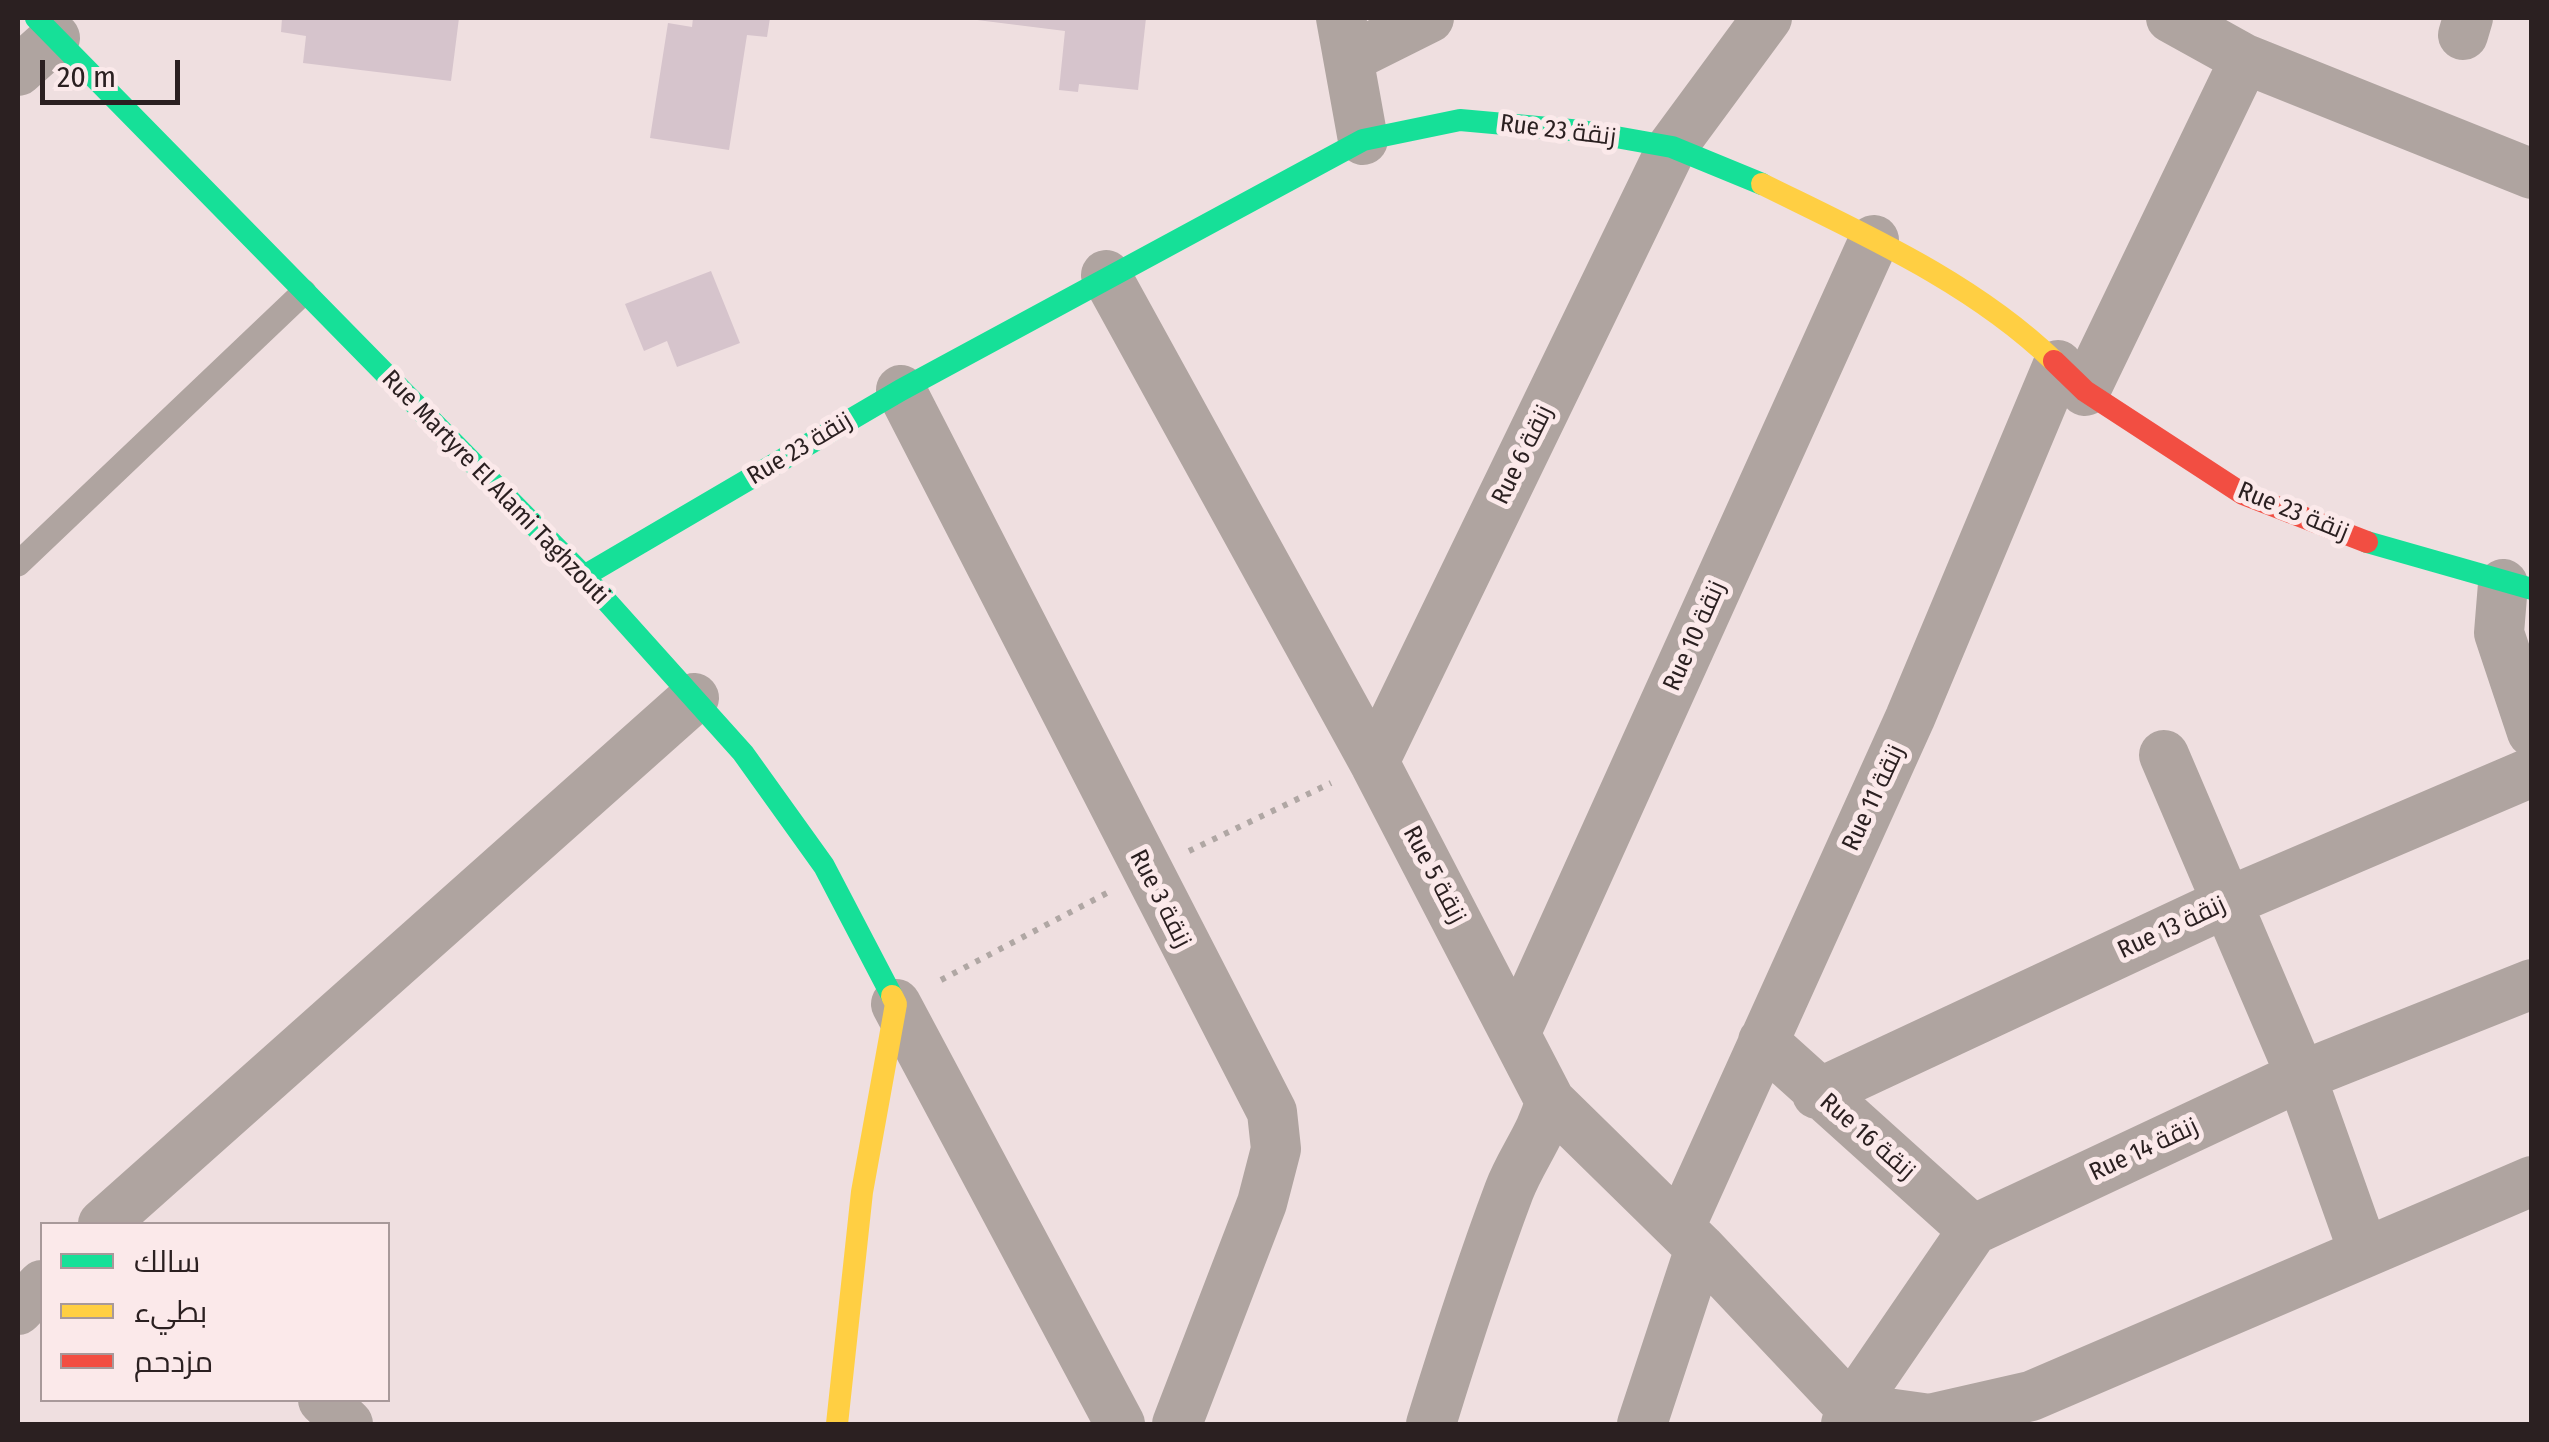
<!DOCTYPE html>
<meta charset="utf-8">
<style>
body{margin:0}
#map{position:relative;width:2549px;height:1442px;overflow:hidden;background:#efdfe0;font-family:"Fira Sans Condensed",Cairo,sans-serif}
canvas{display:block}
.frame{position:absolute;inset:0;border:20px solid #2b2021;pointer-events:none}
.legend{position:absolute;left:40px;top:1222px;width:350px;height:180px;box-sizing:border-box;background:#fbe9ea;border:2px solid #a8999a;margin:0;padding:12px 18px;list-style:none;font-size:30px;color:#2b2021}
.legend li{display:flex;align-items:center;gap:20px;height:50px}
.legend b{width:50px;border:2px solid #a8999a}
.scale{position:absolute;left:40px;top:60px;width:140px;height:45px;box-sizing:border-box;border:5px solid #2b2021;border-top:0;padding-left:12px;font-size:30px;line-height:35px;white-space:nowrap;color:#2b2021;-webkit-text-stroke:8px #fbe9ea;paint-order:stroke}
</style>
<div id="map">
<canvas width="2549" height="1442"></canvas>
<div class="frame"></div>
<ul class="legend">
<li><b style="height:12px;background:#16e098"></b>سالك</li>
<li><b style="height:12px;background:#ffcf43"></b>بطيء</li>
<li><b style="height:12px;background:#f24e42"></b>مزدحم</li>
</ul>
<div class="scale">20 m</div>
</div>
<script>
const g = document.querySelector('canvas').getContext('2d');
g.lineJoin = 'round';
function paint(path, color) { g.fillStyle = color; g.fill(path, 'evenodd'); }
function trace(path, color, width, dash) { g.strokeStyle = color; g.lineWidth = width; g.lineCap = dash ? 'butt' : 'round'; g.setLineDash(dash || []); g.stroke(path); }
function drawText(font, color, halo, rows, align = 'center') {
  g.font = font + ' "Fira Sans Condensed",Cairo,sans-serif'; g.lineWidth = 10; g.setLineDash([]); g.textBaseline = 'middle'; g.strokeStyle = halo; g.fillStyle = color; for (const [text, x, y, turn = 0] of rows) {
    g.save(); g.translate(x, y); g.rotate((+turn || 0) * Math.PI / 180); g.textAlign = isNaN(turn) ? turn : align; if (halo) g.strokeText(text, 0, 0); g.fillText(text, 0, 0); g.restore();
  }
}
const building = new Path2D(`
 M282 18H459L451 81 303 63 306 36 281 32Z
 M693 18H770L767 37 747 35 729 150 650 138 668 23 692 27Z
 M961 18H1146L1138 90 1079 84 1078 92 1059 90 1065 31Z
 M711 271 740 343 677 367 667 341 644 351 625 304Z`);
const path = new Path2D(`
 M1189 851 1331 783
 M941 980 1107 893`);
const lane = new Path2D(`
 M18 564 304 292`);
const street = new Path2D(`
 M1341 18 1363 140
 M2171 18 2245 59 2532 174
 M2463 35 2468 18
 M1349 58 1429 18
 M18 71 55 38
 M1106 275 1374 762 1550 1101 1700 1248 1851 1408
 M901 390 1272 1112 1276 1149 1262 1203 1177 1424
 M2085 391 2245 59
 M2503 584 2499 633 2532 732
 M2164 755 2301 1076 2364 1253
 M1374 762 1672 147 1767 18
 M896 1004 1120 1424
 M1516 1032 1874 240
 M1763 1041 1973 1230
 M1817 1094 2230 901 2532 772
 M103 1224 694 698
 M1680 1227 1910 718 2058 365
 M18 1310 42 1285
 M323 1400 348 1424
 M1851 1408 1930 1419 2031 1396 2532 1181
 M1431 1424C1455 1346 1480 1268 1509 1191 1521 1159 1542 1135 1550 1101
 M1642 1424 1700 1248
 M1846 1424 1851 1408 1973 1230 2301 1076 2532 984`);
const fast = new Path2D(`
 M36 18 584 576 743 753 824 866 892 996
 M2367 542 2532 589
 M584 576 901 390 1363 140 1460 120 1582 131 1672 147 1762 184`);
const slow = new Path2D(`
 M1762 184C1863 234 1972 282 2054 361
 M837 1424 862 1192 896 1004 892 996`);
const jam = new Path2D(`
 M2054 361 2085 391 2243 494 2367 542`);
const streetNames = [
 ["Rue 23 زنقة",1558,131,7],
 ["Rue 23 زنقة",800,449,-31],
 ["Rue 6 زنقة",1523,455,-64],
 ["Rue Martyre El Alami Taghzouti",495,488,46],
 ["Rue 23 زنقة",2293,512,22],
 ["Rue 10 زنقة",1695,636,-66],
 ["Rue 11 زنقة",1874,798,-65],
 ["Rue 5 زنقة",1434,875,62],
 ["Rue 3 زنقة",1160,899,63],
 ["Rue 13 زنقة",2172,928,-25],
 ["Rue 16 زنقة",1867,1137,41],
 ["Rue 14 زنقة",2144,1150,-25]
];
paint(building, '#d6c4cc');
trace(path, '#b0a7a4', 6, [5, 8]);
trace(lane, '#afa4a0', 25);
trace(street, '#afa4a0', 50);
trace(fast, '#16e098', 22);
trace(slow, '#ffcf43', 22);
trace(jam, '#f24e42', 22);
drawText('25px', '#2b2021', '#fbe9ea', streetNames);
</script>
